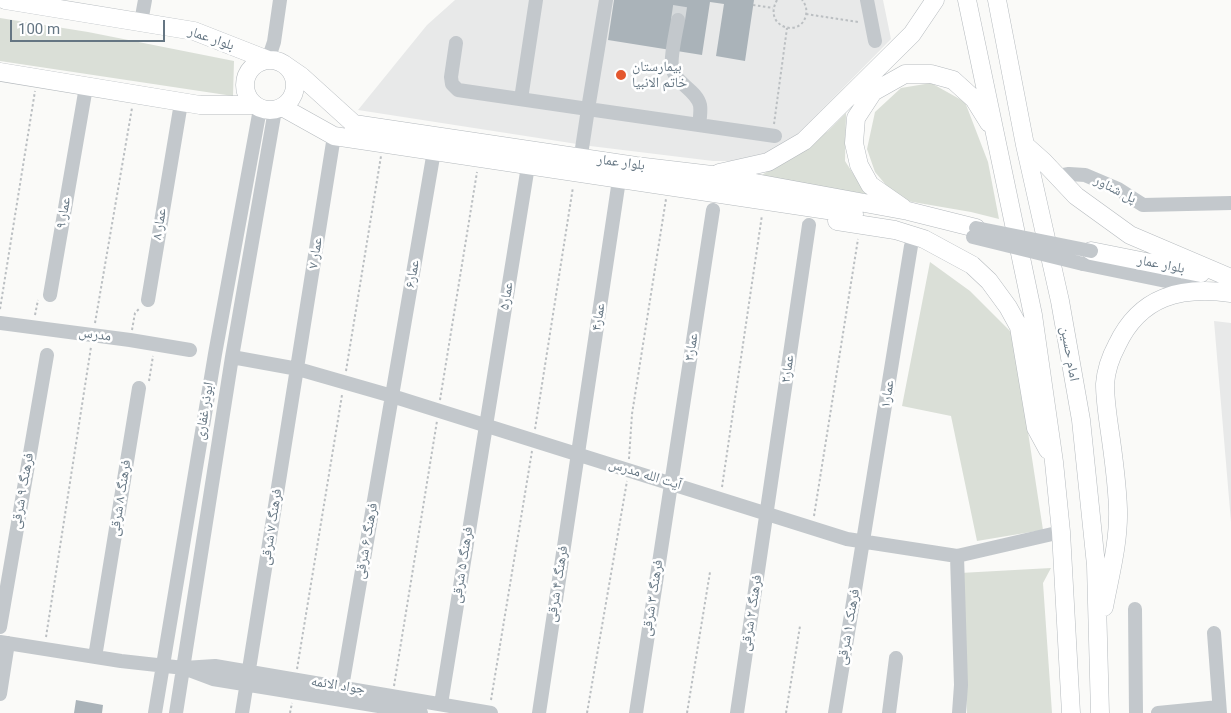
<!DOCTYPE html>
<meta charset="utf-8">
<style>
body{margin:0}
#map{position:relative;width:1231px;height:713px;overflow:hidden;background:#fafaf8;font-family:Roboto,sans-serif}
canvas{display:block}
.scale{position:absolute;left:10px;top:20px;width:155px;height:22px;box-sizing:border-box;border:2px solid #657683;border-top:0;padding-left:6px;font-size:15px;line-height:18px;white-space:nowrap;color:#657683;-webkit-text-stroke:4px #fff;paint-order:stroke}
</style>
<div id="map">
<canvas width="1231" height="713"></canvas>
<div class="scale">100 m</div>
</div>
<script>
const g = document.querySelector('canvas').getContext('2d');
g.lineJoin = 'round';
function paint(path, color) { g.fillStyle = color; g.fill(path, 'evenodd'); }
function trace(path, color, width, dash) { g.strokeStyle = color; g.lineWidth = width; g.lineCap = dash ? 'butt' : 'round'; g.setLineDash(dash || []); g.stroke(path); }
function drawText(font, color, halo, rows, align = 'center') {
  g.font = font + ' Roboto,"Noto Naskh Arabic",sans-serif'; g.lineWidth = 5; g.setLineDash([]); g.textBaseline = 'middle'; g.strokeStyle = halo; g.fillStyle = color; for (const [text, x, y, turn = 0] of rows) {
    g.save(); g.translate(x, y); g.rotate((+turn || 0) * Math.PI / 180); g.textAlign = isNaN(turn) ? turn : align; if (halo) g.strokeText(text, 0, 0); g.fillText(text, 0, 0); g.restore();
  }
}
const built = new Path2D(`
 M455 0H883L891 39 798 134 767 153 735 161H713L590 146 358 110 427 25Z
 M1214 321 1231 323V522Z`);
const green = new Path2D(`
 M0 18 88 32 234 61 233 96 0 61Z
 M931 83 965 102 988 162 999 219 971 212 907 201 896 197 875 172 867 149 875 112 901 88Z
 M846 113 845 161 866 194 759 177 828 131Z
 M930 262 970 291 1013 334 1043 530 977 541 951 416 902 406Z
 M1051 568 1043 583 1052 713H967L960 573Z`);
const building = new Path2D(`
 M614 0H754L745 61 716 56 724 4 710 2 702 55 608 40Z
 M76 700 103 705 102 713H74Z`);
const minorTunnel = new Path2D(`
 M678 20 681 0`);
const path = new Path2D(`
 M777 0C762 27 801 39 806 15 807 9 806 5 802 0
 M753 5 773 8
 M806 14 858 22
 M774 124 787 28
 M0 309 35 91
 M35 315 38 300
 M95 323 132 108
 M132 330 135 313 139 309
 M346 371 381 156
 M149 381 153 356
 M440 400 477 172
 M535 429 573 187
 M629 459 632 414 666 199
 M722 487 762 215
 M814 516 858 239
 M46 637 91 347
 M297 669 342 395
 M394 686 437 421
 M491 700 532 451
 M290 713 292 703
 M587 713 627 481
 M687 713 710 572
 M786 713 800 626`);
const minor = new Path2D(`
 M606 0 588 109 775 136
 M867 0 875 41
 M678 20C676 32 670 57 672 67 675 84 696 89 700 105 701 111 700 118 699 125
 M141 22 145 0
 M456 43 451 77 452 84 458 90 588 109 579 168
 M268 60 274 42 280 0
 M521 99 536 0
 M1058 176 1069 174 1085 175 1118 189 1143 205 1231 203
 M1083 264 1200 288
 M50 295 86 87
 M148 300 181 103
 M0 323 130 340 190 350
 M232 357 298 369 392 396 847 539 957 556 1061 532
 M957 556 961 685 959 713
 M1135 609 1136 713
 M0 627 47 355
 M1214 633 1220 713
 M0 642 121 661 184 668 215 666 491 713
 M95 657 139 388
 M189 670 213 679 421 713
 M342 687 434 151
 M0 694 8 643
 M441 704 528 166
 M155 713 215 354 260 109
 M176 713 232 357 275 110
 M242 713 334 136
 M539 713 619 180
 M636 713 713 210
 M737 713 809 225
 M835 713 911 246
 M889 713 896 658
 M1158 713 1219 707`);
const major = new Path2D(`
 M5 0 194 31 268 60
 M967 0 1033 315 1054 462 1061 532 1071 713
 M997 0 1025 145 1060 301 1081 420 1096 565 1100 713
 M245 85a25 25 0 1 1 50 0a25 25 0 1 1-50 0Z
 M285 65 301 76 354 124 636 166 712 175 908 211 976 228
 M0 72 200 105H253
 M282 107 334 136 854 214
 M1025 145 1043 161 1076 196 1130 235 1231 278
 M719 173 768 162 804 141 912 34 935 0
 M903 208 870 185 859 165 854 143 856 118 873 92 905 74H931L953 80 974 99 989 123
 M837 221 895 230 924 239 972 265 989 281 1008 307 1019 327 1036 428 1048 450
 M1091 251 1201 273
 M1104 607C1110 575 1119 542 1118 509 1117 481 1113 453 1109 426 1107 412 1105 398 1105 384 1106 370 1110 358 1117 345 1140 296 1181 286 1231 293`);
const minorBridge = new Path2D(`
 M976 228 1091 251
 M973 237 1083 264`);
const markers = [
 [621,75,6,"#e4572e"]
];
const streetNames = [
 ["بلوار عمار",211,39,19],
 ["بلوار عمار",621,163,8],
 ["پل شناور",1115,190,27],
 ["عمار ۹",64,213,-80],
 ["عمار ۸",160,224,-81],
 ["عمار ۷",316,253,-81],
 ["بلوار عمار",1161,265,11],
 ["عمار۶",413,274,-80],
 ["عمار۵",507,296,-81],
 ["عمار۴",599,317,-81],
 ["مدرس",95,335,8],
 ["عمار۳",692,347,-81],
 ["امام حسین",1069,354,80],
 ["عمار۲",788,369,-82],
 ["عمار۱",888,394,-81],
 ["ابوذر غفاری",205,411,-81],
 ["آیت الله مدرس",645,475,17],
 ["فرهنگ ۹ شرقی",23,491,-80],
 ["فرهنگ ۸ شرقی",121,498,-81],
 ["فرهنگ ۷ شرقی",272,527,-81],
 ["فرهنگ ۶ شرقی",367,541,-80],
 ["فرهنگ ۵ شرقی",463,565,-81],
 ["فرهنگ ۴ شرقی",558,584,-81],
 ["فرهنگ ۳ شرقی",653,598,-81],
 ["فرهنگ ۲ شرقی",752,613,-81],
 ["فرهنک ۱ شرقی",849,627,-80],
 ["جواد الائمه",338,686,9]
];
const poiNames = [
 ["بیمارستان",632,67],
 ["خاتم الانبیا",632,83]
];
paint(built, '#e8e9e9');
paint(green, '#dadfd7');
paint(building, '#aab3b9');
trace(minorTunnel, '#d5d9db', 14, [14, 7]);
trace(major, '#b5babe', 19);
trace(path, '#bbbfc2', 2, [2.5, 2.5]);
trace(minor, '#c3c8cc', 14);
trace(major, '#fff', 18);
trace(minorBridge, '#c3c8cc', 14);
for (const [x, y, r, color] of markers) { const dot = new Path2D(); dot.arc(x, y, r, 0, 2 * Math.PI); g.fillStyle = color; g.fill(dot); trace(dot, '#fff', 2); }
drawText('14px', '#657683', '#fff', streetNames);
drawText('14px', '#657683', '#fff', poiNames, 'left');
</script>
